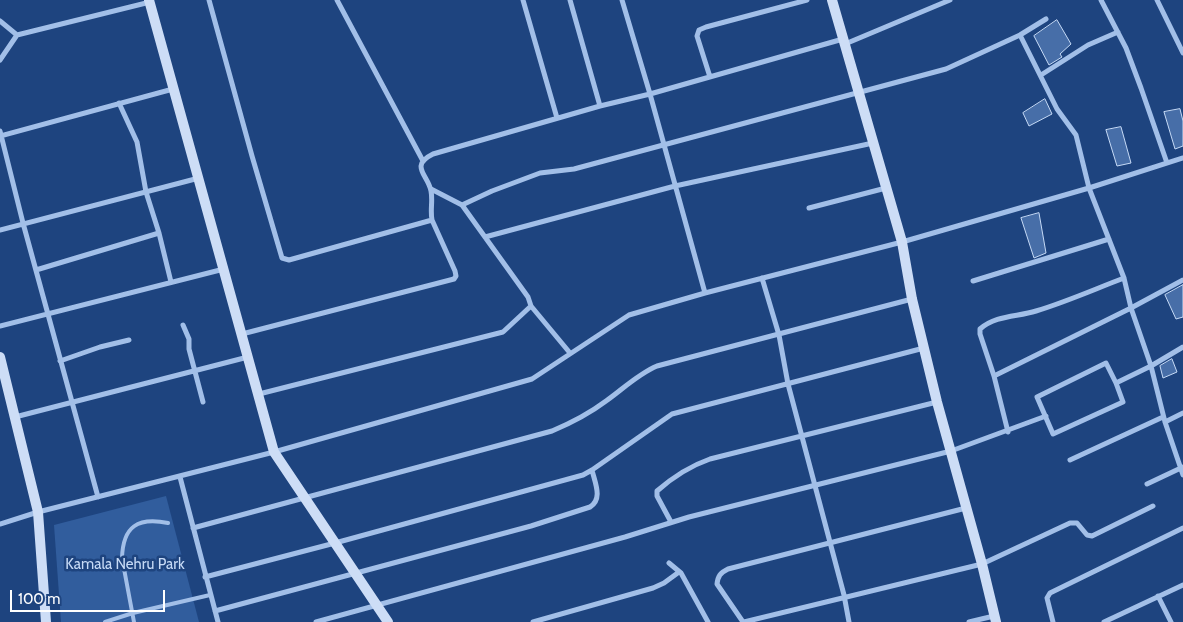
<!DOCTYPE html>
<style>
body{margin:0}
#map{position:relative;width:1183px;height:622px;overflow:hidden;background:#1e447f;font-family:Cabin,sans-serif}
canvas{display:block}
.scale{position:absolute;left:10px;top:590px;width:155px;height:22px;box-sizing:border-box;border:2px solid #fff;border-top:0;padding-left:6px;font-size:15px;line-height:18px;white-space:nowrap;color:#fff;-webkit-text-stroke:4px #1e447f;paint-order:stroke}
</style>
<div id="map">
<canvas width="1183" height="622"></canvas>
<div class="scale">100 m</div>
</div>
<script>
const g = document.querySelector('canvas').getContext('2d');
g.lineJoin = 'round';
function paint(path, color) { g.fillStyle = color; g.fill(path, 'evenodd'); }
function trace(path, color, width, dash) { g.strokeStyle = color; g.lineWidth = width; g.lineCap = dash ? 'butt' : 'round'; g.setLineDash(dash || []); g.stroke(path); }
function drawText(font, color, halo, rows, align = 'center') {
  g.font = font + ' Cabin,sans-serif'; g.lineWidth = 5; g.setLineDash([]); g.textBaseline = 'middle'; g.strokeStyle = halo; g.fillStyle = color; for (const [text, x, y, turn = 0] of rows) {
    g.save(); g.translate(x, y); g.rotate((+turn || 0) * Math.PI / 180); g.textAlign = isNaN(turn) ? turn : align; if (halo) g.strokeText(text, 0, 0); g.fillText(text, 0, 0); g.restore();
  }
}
const green = new Path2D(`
 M166 496 199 622H61L54 525Z`);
const building = new Path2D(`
 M1057 20 1071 44 1060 54 1062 57 1049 65 1034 36Z
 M1045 99 1052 114 1029 126 1023 113Z
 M1180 109 1183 121V146L1175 149 1164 112Z
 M1121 127 1131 163 1117 166 1106 130Z
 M1039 213 1046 253 1034 258 1021 218Z
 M1183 285V317L1176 319 1165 295Z
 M1172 359 1177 372 1163 378 1160 366Z`);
const lane = new Path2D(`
 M105 622 133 613 210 595
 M134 622 122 558C123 526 138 517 168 523`);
const street = new Path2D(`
 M209 0 252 156 282 258 289 260 432 220
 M337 0 423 161
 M523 0 557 118
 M570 0 600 106
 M622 0 650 94 705 293
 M1101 0 1126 48 1141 88 1167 163
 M1157 0 1183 53
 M0 21 17 35 150 2
 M1020 35 1057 109 1076 135 1089 188 1124 278 1131 308 1151 366 1165 422 1183 475
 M845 44 950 0
 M0 60 17 35
 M1041 75 1088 45 1118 32
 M710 77 697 36 699 30 706 27 807 0
 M119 103 137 142 146 192 159 233 171 282
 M0 131 23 223 98 497
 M0 136 173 89
 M462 205 492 191 540 173 574 169 946 69 1020 35 1046 19
 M809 208 886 188
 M0 230 199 178
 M485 237 675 186 873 143
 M36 270 159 233
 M762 278 779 335 788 384 844 595 849 622
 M973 281 1109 239
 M531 306 570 353
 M183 325 189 339V349L203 402
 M0 326 224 269
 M242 334 454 279 456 276 455 271 432 220C430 210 433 201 431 191 428 175 409 166 433 154L600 106 650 94 843 39
 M60 361 100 347 129 340
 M1106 363 1116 383 1123 402 1053 434 1037 397Z
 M994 376 1131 308 1183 280
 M1116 383 1151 366 1183 347
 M259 394 503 332 531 306 528 297 462 205 431 189
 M15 417 248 357
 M1165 422 1183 413
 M1008 432 994 376 980 334V329C996 315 1017 317 1036 311 1066 302 1095 289 1124 278
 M1070 460 1163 417
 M180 477 218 622
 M1147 484 1183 467
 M671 522 657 496V491C673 477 690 466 710 459L937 402
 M0 524 38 512 274 452 532 379 629 315 705 293 902 242 1089 188 1183 158
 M193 528 552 431C571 423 590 413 606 401 623 389 638 374 657 366L912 299
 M669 563 681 573 708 622
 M205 577 335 543 583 475 592 470 672 414 924 348
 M1158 596 1171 622
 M215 611 531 526 590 507C603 499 595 483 592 470
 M316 622 625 537 689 517 951 451 1046 416
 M533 622 653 588 664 583 679 572
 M743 622 717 584C718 576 720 573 728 569L966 508
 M744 622 982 564 1070 523H1077L1087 535 1092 536 1153 506
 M969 622 994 616
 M1053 622 1047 598 1050 593 1183 528
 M1104 622 1183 585`);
const secondary = new Path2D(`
 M149 0 274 452 388 622
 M832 0 902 242 912 299 937 402 982 564 996 622
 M0 357 38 512 46 622`);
const parkNames = [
 ["Kamala Nehru Park",125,565]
];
paint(green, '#315d9d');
paint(building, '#476ea8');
trace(building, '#c6daf6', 1);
trace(lane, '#a2bfe8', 4);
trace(street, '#a2bfe8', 5);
trace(secondary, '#cdddf6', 10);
drawText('15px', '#c6daf6', '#1e447f', parkNames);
</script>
